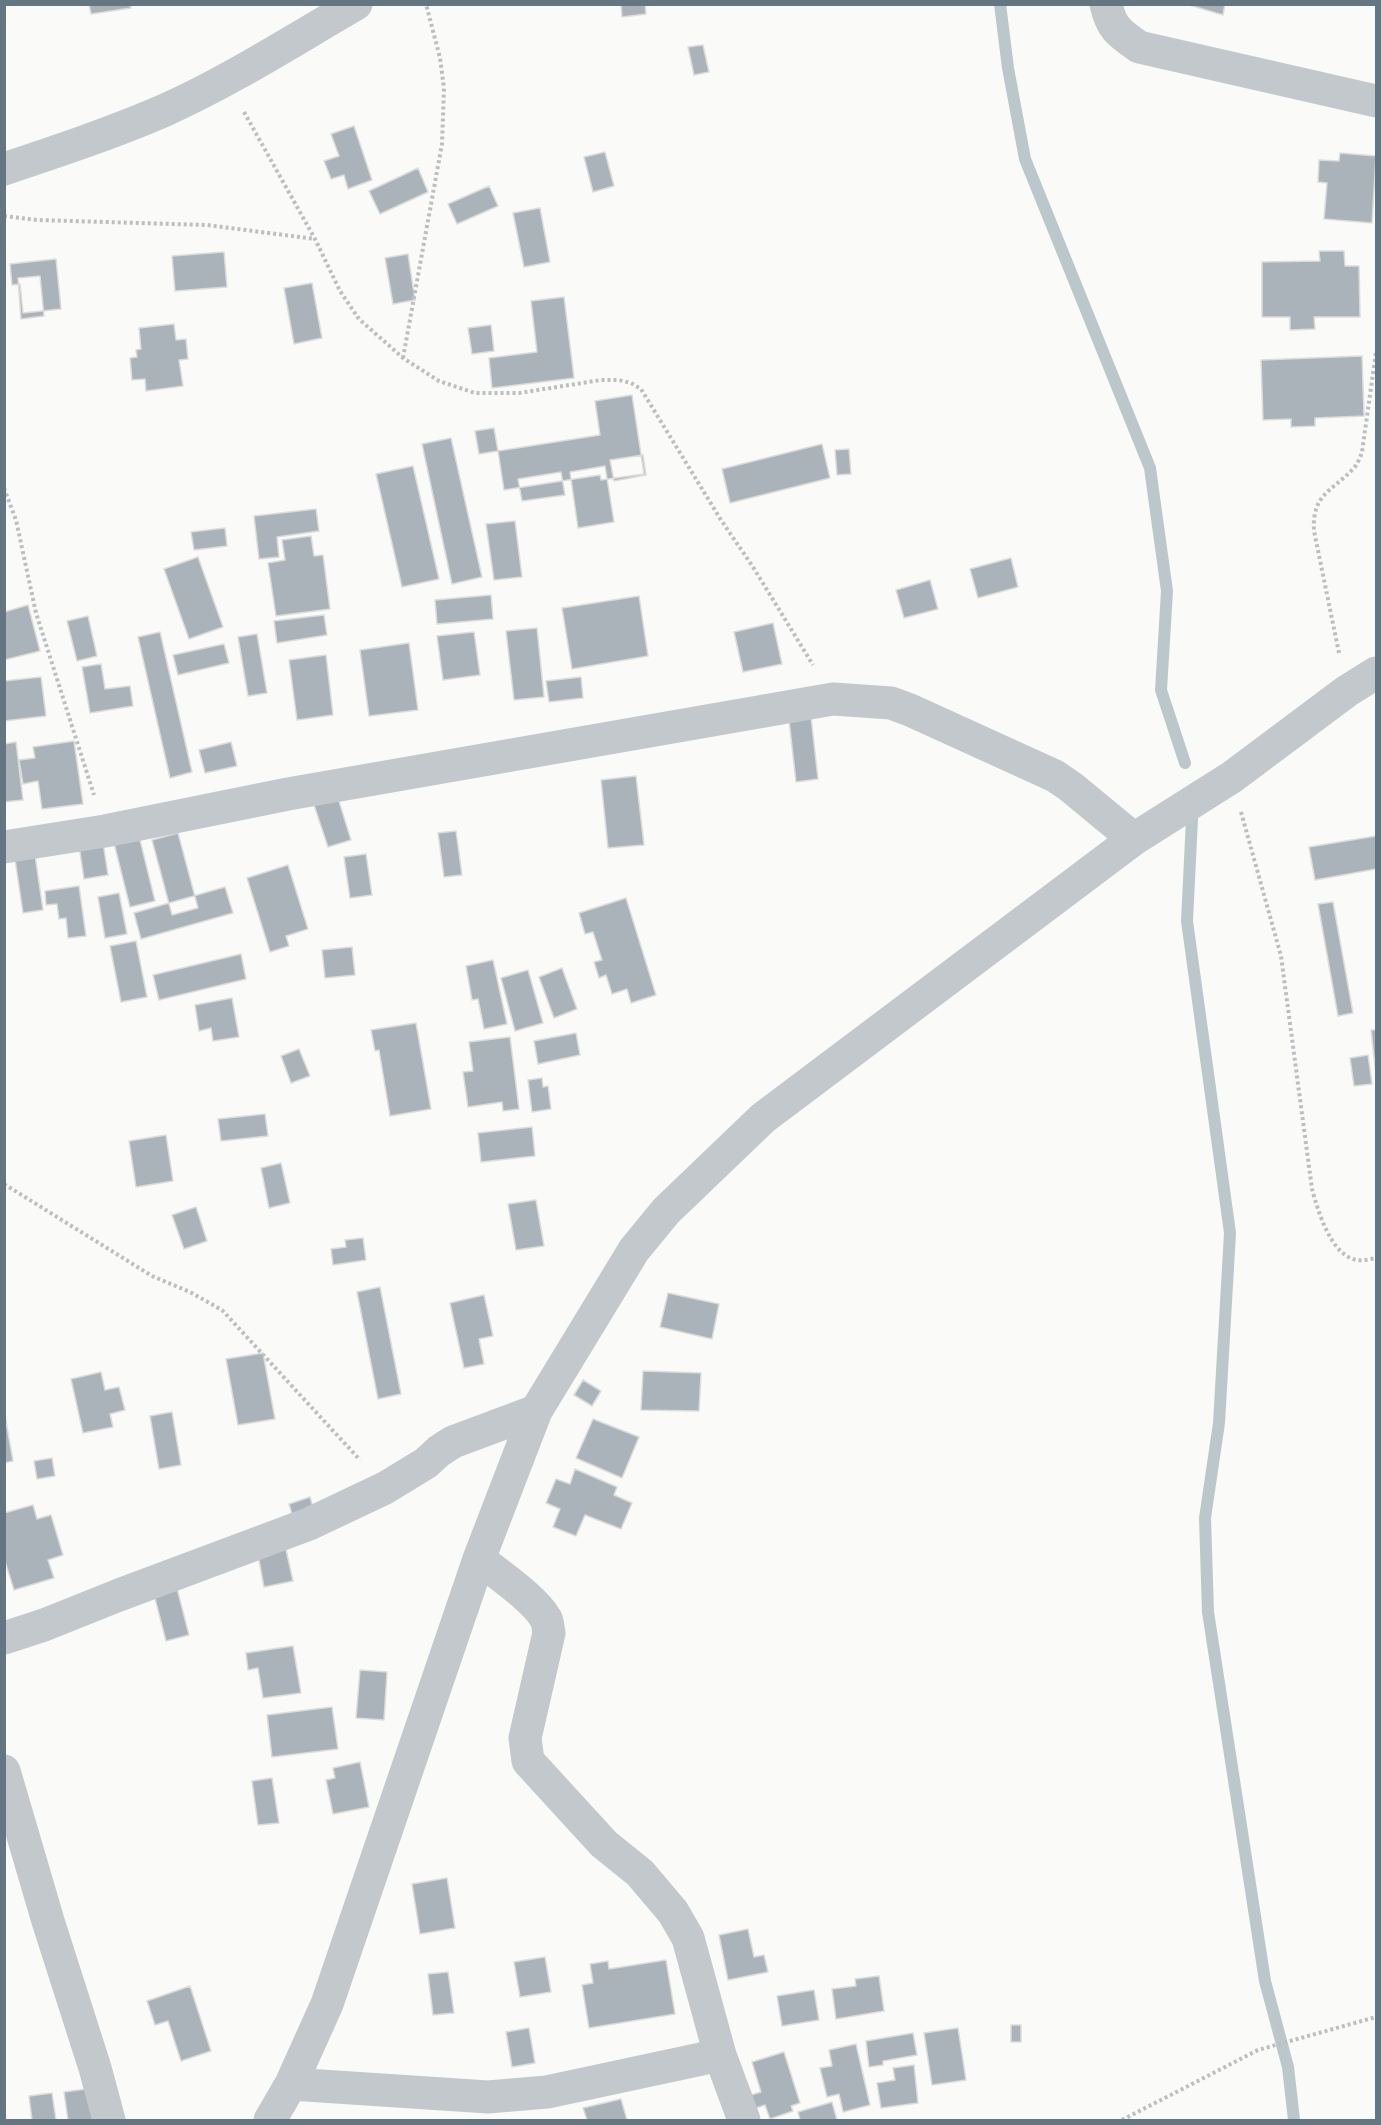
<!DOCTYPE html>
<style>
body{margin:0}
#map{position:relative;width:1381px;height:2125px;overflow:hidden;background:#fafaf8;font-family:"Exo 2",sans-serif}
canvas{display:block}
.frame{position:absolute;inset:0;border:6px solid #657683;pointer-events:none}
</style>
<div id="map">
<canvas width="1381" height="2125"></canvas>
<div class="frame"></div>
</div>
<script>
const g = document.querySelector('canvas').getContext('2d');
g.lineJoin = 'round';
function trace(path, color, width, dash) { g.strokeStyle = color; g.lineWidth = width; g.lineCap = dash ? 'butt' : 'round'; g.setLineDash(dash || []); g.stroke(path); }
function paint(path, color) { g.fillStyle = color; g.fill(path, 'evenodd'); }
const stream = new Path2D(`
 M1000 4 1008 68 1025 159 1150 468 1167 591 1161 690 1185 763
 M1192 819 1187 921 1230 1233 1219 1423 1205 1518 1208 1612 1265 1981 1288 2067 1294 2120`);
const building = new Path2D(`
 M89 4H130L131 8 91 14Z
 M621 4H645L646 14 622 17Z
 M1186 4H1225L1223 15Z
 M703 45 709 72 694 75 688 47Z
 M354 126 372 180 348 189 344 175 331 179 324 161 339 156 331 134Z
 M605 152 614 186 593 192 584 157Z
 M1340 153 1376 156 1372 223 1324 219 1327 183 1318 182 1319 160 1339 161Z
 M418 168 428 192 380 214 369 191Z
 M489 186 498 206 457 224 448 204Z
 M540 208 550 262 524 267 513 213Z
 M1319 251H1344L1345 266H1359L1360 317H1314L1315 329 1290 330V317H1262V262L1320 261Z
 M224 252 227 287 175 291 172 256Z
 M408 254 415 300 393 304 385 258Z
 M56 259 61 309 23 313 20 284 12 285 10 264Z
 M40 276 44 316 21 319 18 278Z
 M312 283 322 338 294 344 284 288Z
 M564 297 574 378 492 388 489 358 537 352 531 301Z
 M174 324 176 340 186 339 188 359 179 360 183 386 146 391 145 379 132 380 130 358 137 357 136 350 141 349 139 328Z
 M491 325 494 351 472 354 468 328Z
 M1362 356 1364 416 1315 418V426L1291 427V419L1263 420 1261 360Z
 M632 395 644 474 601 480 600 475 504 490 498 451 600 435 595 401Z
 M494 428 498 451 479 454 475 431Z
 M451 438 482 577 452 584 422 444Z
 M822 444 830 478 730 503 722 469Z
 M849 449 851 474 837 475 835 450Z
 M643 455 646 475 614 481 610 460Z
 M413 466 439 579 402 587 376 474Z
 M605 466 614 522 578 528 570 472Z
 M561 472 565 495 522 501 518 479Z
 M316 509 319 531 277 537 279 557 259 559 254 516Z
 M515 521 522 577 494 580 486 524Z
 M225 528 227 546 194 550 191 532Z
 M311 536 314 556 323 555 330 609 276 616 268 563 285 560 282 540Z
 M198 557 223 627 189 639 164 569Z
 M1011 558 1018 587 978 598 970 569Z
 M930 580 938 609 904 618 896 590Z
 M491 595 493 619 437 624 435 600Z
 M639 596 648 656 572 669 562 608Z
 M28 605 40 651 4 660V612Z
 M324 615 327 635 277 643 274 621Z
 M88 616 97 656 77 661 67 621Z
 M773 623 782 664 743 672 734 632Z
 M537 628 544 697 514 700 506 631Z
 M160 632 192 772 170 778 138 637Z
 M474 632 480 675 443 680 437 636Z
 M257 634 267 693 248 696 238 637Z
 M409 643 418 710 369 716 360 650Z
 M224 644 229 663 178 675 173 655Z
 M326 655 333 715 297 720 289 660Z
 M101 664 105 689 130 686 133 706 90 713 82 667Z
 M41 677 46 716 4 721V681Z
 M581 677 583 698 549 702 546 681Z
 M811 717 818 779 796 782 789 720Z
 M74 741 83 804 42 809 38 781 23 784 19 760 35 758 33 747Z
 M16 742 23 800 4 802V744Z
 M231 742 237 766 205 773 199 750Z
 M636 776 644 845 608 848 601 780Z
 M338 798 351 840 328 847 314 805Z
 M456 831 462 875 444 877 438 833Z
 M178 833 198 908 172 915 152 840Z
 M102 836 108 875 84 879 78 839Z
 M139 836 155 901 130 907 114 843Z
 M1376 836V869L1315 880 1309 847Z
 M366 854 372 895 350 898 344 857Z
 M35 855 43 910 23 913 15 859Z
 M288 865 308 929 286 936 289 946 270 952 247 878Z
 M79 886 86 936 68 938 66 918 59 919 57 904 46 905 45 891Z
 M225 887 233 913 141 939 134 913Z
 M119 893 127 934 105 938 98 897Z
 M626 898 656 995 631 1003 627 989 612 994 606 975 599 978 594 962 602 960 593 932 585 934 579 913Z
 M1333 902 1353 1013 1338 1016 1318 904Z
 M136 941 147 997 121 1002 110 946Z
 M352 947 355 975 325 978 322 950Z
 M241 954 246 979 159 1000 153 975Z
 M493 960 507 1024 484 1029 478 999 472 1000 466 966Z
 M562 968 577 1009 554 1018 539 977Z
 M528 970 543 1023 515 1031 501 978Z
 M232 998 239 1037 213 1041 211 1028 199 1031 195 1005Z
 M416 1023 431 1109 390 1116 379 1050 375 1051 371 1030Z
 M1371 1030H1376V1075Z
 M576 1033 580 1055 538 1064 534 1041Z
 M510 1037 519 1109 503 1111 502 1102 468 1107 463 1072 473 1071 469 1042Z
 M299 1049 310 1076 291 1083 281 1056Z
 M1368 1055 1372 1084 1354 1086 1350 1058Z
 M542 1078 543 1087 548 1086 551 1109 532 1112 528 1080Z
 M265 1114 268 1136 221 1141 218 1119Z
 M532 1127 535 1156 481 1162 478 1133Z
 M166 1135 173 1181 136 1187 129 1141Z
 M281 1163 290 1203 269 1208 261 1168Z
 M536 1200 544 1246 516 1250 508 1204Z
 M196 1207 207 1241 184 1249 172 1215Z
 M363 1238 366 1260 333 1265 331 1249 346 1247 345 1240Z
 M380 1287 401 1394 378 1399 357 1292Z
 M668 1293 719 1304 712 1339 660 1327Z
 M484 1295 493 1336 479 1339 484 1364 464 1368 450 1303Z
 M263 1353 275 1419 238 1425 226 1359Z
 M643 1371 701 1373 699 1411 641 1410Z
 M101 1372 105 1390 119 1387 125 1410 110 1414 113 1427 83 1433 71 1379Z
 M583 1380 601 1391 592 1406 574 1395Z
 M4 1410 13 1461 4 1463Z
 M172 1412 181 1465 159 1469 150 1416Z
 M593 1419 639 1437 622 1478 576 1458Z
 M52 1458 55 1476 37 1479 34 1461Z
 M575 1469 617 1487 614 1495 632 1503 621 1529 585 1515 576 1536 553 1527 560 1509 546 1503 556 1479 570 1484Z
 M310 1497 320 1531 299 1538 289 1504Z
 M33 1505 37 1519 51 1515 63 1555 48 1560 54 1578 14 1590 4 1558V1513Z
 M283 1536 293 1581 264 1587 259 1560Z
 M172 1569 189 1635 166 1641 149 1575Z
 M293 1646 301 1693 263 1698 258 1668 248 1670 246 1653Z
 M360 1670 387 1672 384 1720 356 1718Z
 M332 1707 338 1749 272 1757 267 1715Z
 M360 1762 369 1807 333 1814 326 1780 335 1778 333 1768Z
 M272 1778 279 1823 258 1825 252 1781Z
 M447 1878 455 1928 420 1934 412 1884Z
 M748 1929 754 1957 764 1955 768 1972 728 1980 719 1935Z
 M545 1957 551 1992 520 1997 514 1962Z
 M666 1960 675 2014 589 2028 582 1985 593 1983 590 1964 608 1961 609 1969Z
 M448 1972 454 2013 433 2015 428 1974Z
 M879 1976 884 2011 836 2019 832 1989 856 1986 855 1979Z
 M190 1986 211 2051 181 2061 168 2021 155 2025 147 2001Z
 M814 1990 819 2020 782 2026 777 1996Z
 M1011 2025H1021V2042H1011Z
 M529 2028 535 2063 512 2067 506 2032Z
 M958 2028 966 2080 932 2085 924 2033Z
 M913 2033 917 2055 883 2061V2065L869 2067 866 2041Z
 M856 2044 870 2105 843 2112 839 2094 827 2097 820 2068 832 2066 829 2050Z
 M784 2052 800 2103 791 2106 793 2111 770 2119 765 2105 756 2108 751 2095 761 2092 752 2062Z
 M914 2065 918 2103 881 2108 877 2083 895 2080 893 2068Z
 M94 2088 99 2120H68L64 2092Z
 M52 2093 56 2120H32L29 2096Z
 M621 2099 627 2120H587L583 2108Z
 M832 2102 837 2120H800L798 2112Z`);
const path = new Path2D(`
 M244 112 315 239 340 291 359 319 403 358 439 381 475 393H519L601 380H619L631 383 641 389 721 520 753 567 813 665
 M4 216 37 220 207 225 315 239
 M403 358 442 144 444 88 440 58 426 4
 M4 488 16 520 36 613 94 795
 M1339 653 1314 531C1312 494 1331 492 1353 469 1357 465 1360 458 1362 452L1376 352
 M1241 812 1281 956 1312 1189C1318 1211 1331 1256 1357 1260 1363 1261 1371 1259 1376 1258
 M4 1184 152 1276 190 1292 222 1310 360 1460
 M1122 2120 1258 2050 1376 2017`);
const minor = new Path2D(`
 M1106 4C1111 28 1119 33 1139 47L1376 101
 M4 169C58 151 112 133 163 111 230 81 292 41 356 4
 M4 847 105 831 288 794 833 699 891 703 910 710 1055 776 1071 787 1134 839
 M479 1559C498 1574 535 1599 546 1619 548 1623 548 1628 549 1633L525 1738 528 1761 604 1844 640 1873 673 1912 688 1938 720 2055 744 2120
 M4 1638 44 1625 119 1595 309 1524 385 1488 426 1463 439 1451 453 1442 536 1411
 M4 1771 48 1921 95 2068 109 2120
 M291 2084 488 2097 547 2092 720 2055
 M270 2120 291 2084 327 2004 479 1559 536 1411 634 1250 666 1211 763 1118 1134 839 1232 777 1347 691 1376 673`);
trace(stream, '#bbc7cb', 12);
paint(building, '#aab3b9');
trace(building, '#dcdcda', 1.5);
trace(path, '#bbbfc2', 4, [3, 3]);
trace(minor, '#c3c8cc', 33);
</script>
